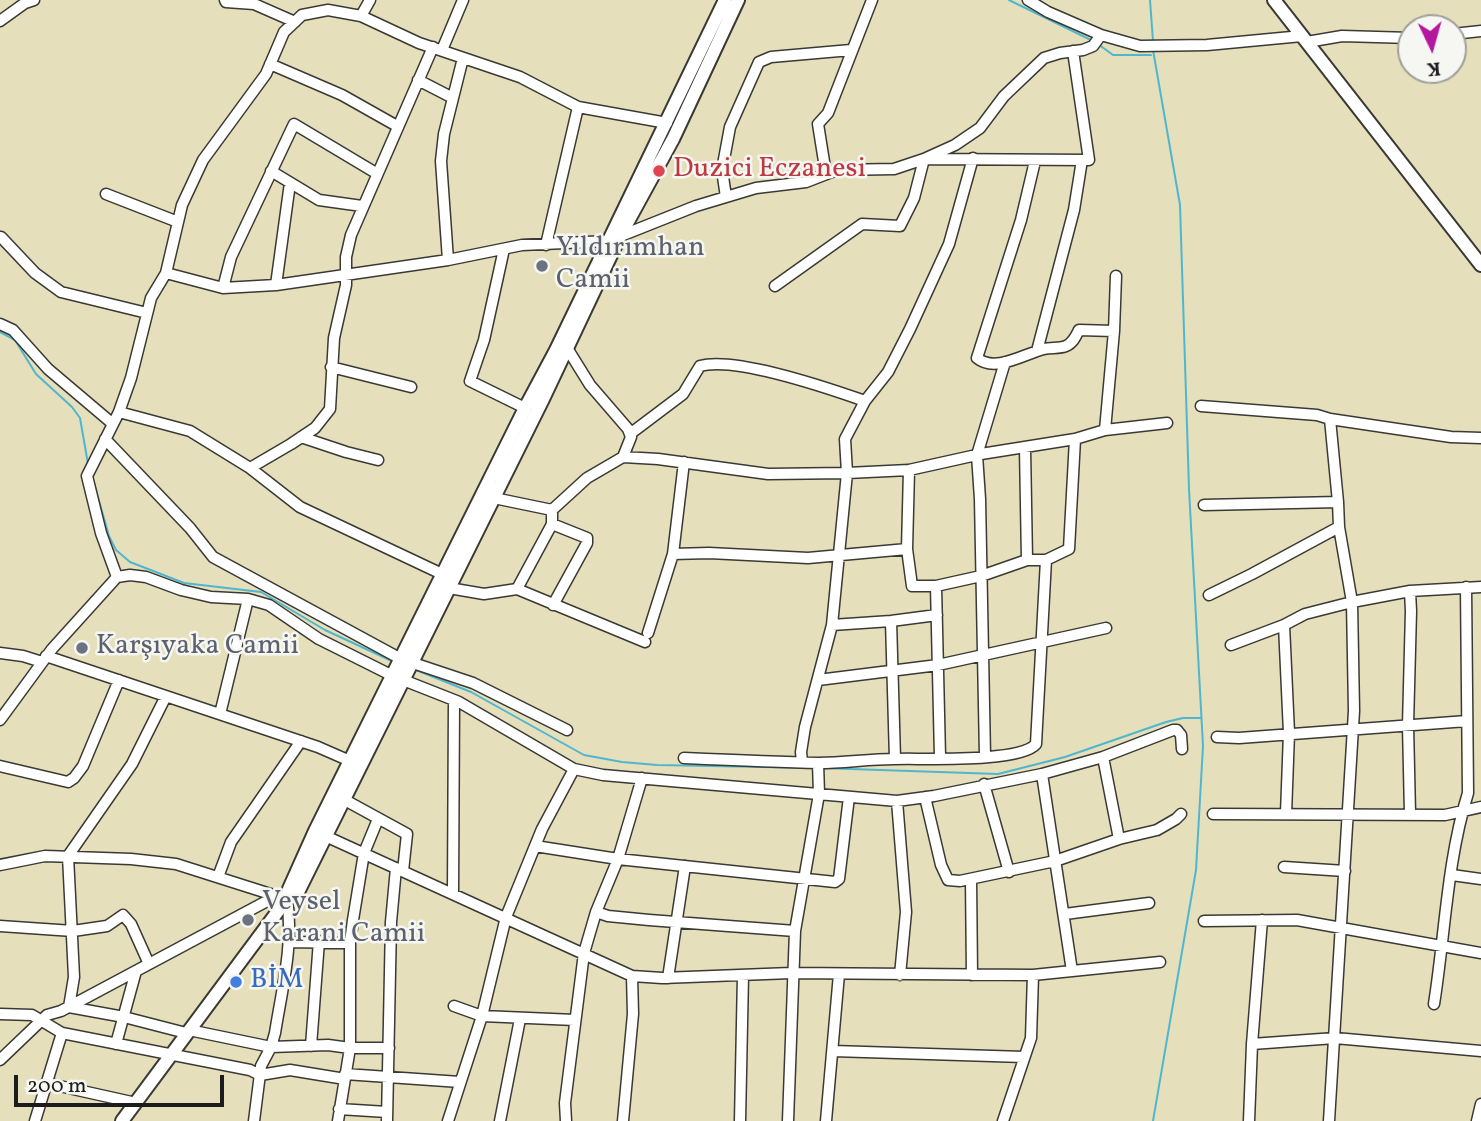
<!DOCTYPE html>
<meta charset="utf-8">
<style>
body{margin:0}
#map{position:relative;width:1481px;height:1121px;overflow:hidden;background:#e5dfbb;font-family:Vollkorn,serif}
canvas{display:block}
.north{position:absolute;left:1397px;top:14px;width:70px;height:70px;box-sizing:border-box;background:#f6f6f2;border:2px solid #9f9f9c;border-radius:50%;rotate:175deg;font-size:19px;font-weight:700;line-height:28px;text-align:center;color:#1c1c1c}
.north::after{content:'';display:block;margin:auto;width:24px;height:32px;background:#b5179e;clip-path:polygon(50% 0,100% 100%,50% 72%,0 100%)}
.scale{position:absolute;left:14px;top:1075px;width:210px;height:32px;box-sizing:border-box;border:4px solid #1c1c1c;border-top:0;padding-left:9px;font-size:21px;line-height:24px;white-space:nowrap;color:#1c1c1c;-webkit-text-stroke:5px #f6f6f2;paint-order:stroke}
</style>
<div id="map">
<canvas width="1481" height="1121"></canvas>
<div class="north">K</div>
<div class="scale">200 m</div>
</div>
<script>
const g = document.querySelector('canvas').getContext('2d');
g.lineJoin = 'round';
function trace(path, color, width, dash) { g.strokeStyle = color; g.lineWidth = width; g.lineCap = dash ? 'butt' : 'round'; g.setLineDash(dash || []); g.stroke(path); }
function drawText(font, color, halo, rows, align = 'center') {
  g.font = font + ' Vollkorn,serif'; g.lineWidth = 5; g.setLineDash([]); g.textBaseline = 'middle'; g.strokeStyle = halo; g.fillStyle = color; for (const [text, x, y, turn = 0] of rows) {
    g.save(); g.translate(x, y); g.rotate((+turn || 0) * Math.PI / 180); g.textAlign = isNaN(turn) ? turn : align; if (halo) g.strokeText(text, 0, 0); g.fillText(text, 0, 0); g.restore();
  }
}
const stream = new Path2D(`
 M1009 0 1093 41
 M1150 0 1153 41
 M1098 44 1113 55H1151
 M0 332 15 340 36 374 72 407 80 418 88 464
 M92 476 109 536 116 550 130 562 184 583 261 592 325 630 394 662
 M416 670 471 692 584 755 622 762 657 765 816 768
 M821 768 998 774 1065 757 1166 722 1183 718H1201
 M1153 1121 1196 870 1203 746 1189 489 1180 205 1153 50`);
const minor = new Path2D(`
 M225 0 226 2 254 4 295 22
 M1028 0 1048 12 1101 35 1140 46 1207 45 1302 36
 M361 16 370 0
 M0 21 25 3 34 0
 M1453 34 1481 31
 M1307 42 1342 36 1411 38
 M442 50 463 0
 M270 64 342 95 397 126
 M418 80 453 98
 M1035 161 1021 220 977 358C995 373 1024 354 1044 349 1051 347 1059 349 1066 346 1073 343 1076 336 1079 330L1114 331
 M271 171 319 200 362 206
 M826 174 818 124 828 113 872 0
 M106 194 178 222
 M726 197 722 170 730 127 759 62 771 57 851 50
 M1 237 35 273 61 292 147 313
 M546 245 578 107
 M504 249 484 340 470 381 525 408
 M448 260 441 161 444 134 463 58
 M166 273 223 288 276 285 448 260 522 245 608 241 696 206 756 188 806 182 837 170 894 169 924 159 955 145 980 128 1004 96 1044 58 1060 53 1083 50 1093 46 1101 35
 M276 285 290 183
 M775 286 862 224 900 226 914 198 924 159 1089 160 1073 51
 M223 288 231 257 294 124 376 173
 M0 324 13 330 48 369 113 424
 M567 348 590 385 628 429 631 437 623 457
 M1037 351 1074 210 1082 160
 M331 367 411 387
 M1201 406 1317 415 1330 419 1451 437 1481 438
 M119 412 190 431 250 468 300 507 442 574
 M1105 430 1114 331 1116 276
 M630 434 683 394 700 366C735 356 828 388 865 401
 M301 437 346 452 378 460
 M105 439 190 528 213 557 401 659 473 683 567 730
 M1025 448 1027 560
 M250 468 291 444 315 428 330 409 334 338 346 285V257L351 235 433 47
 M909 470 907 549 912 586H936L981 576 1027 560H1046L1069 549 1075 439
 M494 498 552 510
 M1204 505 1338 502 1330 419
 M552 524 587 538V543L553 605
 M673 554 709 553 808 558 907 549
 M117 577 101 533 87 476 119 412 131 378 151 298 166 273 182 205 203 160 266 74 284 32 302 15 328 10 361 16 419 43 520 77 578 107 667 123
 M936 586 940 757
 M449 588 484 594 517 589 645 642
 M517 589 552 524V510L587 478 623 457 658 459 768 474 847 473 909 470 981 454 1075 439 1105 430 1167 423
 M1410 591 1411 611 1408 725 1410 814
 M1209 595 1252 574 1339 527
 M891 621 895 759
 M832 625 891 621 937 615
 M1284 625 1289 733 1286 814
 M648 633 673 554 684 462
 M1231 645 1284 625 1305 614 1352 602 1410 591 1481 587
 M0 653 23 656 42 662
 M46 656 318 747 350 761
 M818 680 938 665 1106 628
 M166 696 132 764 68 856 74 977 69 1007 124 1017 186 1033
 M220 714 248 599
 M0 720 52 649 117 577 130 575 146 577 181 590 211 597 248 599 269 605 319 639 393 676 459 702 574 769 603 775 897 801 934 796 1042 774 1103 757 1173 730H1177L1181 735 1182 749
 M1217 737 1239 738 1467 721
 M985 756 980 499 977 455 1005 362
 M1103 757 1119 839
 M684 758C729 760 774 762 819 763 844 763 869 759 894 759 922 758 1020 763 1036 744L1046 560
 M802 761 801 752 805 727 832 625 847 473 845 439 865 401 888 372 910 329 949 244 973 158
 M0 766 68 782 74 778 83 766 119 680
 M1042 774 1072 971
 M984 784 1009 872
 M925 797 941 865 948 880 960 881 1055 861 1119 839 1157 830 1176 819 1181 814
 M343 799 407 834 403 871
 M897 801 906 912 900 975
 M1213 814 1445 815 1481 807
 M321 834 632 976 662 978 791 973 1033 975 1160 962
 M535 846 618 859 835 882 839 879 849 797
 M0 865 45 856 131 859 176 864 283 898
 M1284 867 1345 871
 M1452 875 1481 879
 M218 877 231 842 301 741
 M971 879 972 975
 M453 893 454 701
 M596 912 608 916 649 920 795 931
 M1065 914 1149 903
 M1204 921 1297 920 1481 953
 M0 926 73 931 107 926 123 915 131 924 149 964
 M289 942 350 943
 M668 978 685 866
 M1434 1004C1445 935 1447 860 1468 793L1466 587
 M454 1006 482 1016 575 1020
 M0 1014 32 1015 62 1033 250 1070 260 1075 290 1070 345 1079
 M189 1030 271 1047 328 1045 350 1048H389
 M116 1044 136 971
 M1252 1044 1335 1038 1481 1051
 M311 1046 319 941
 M833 1051 1024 1057
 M0 1060 47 1015 61 1011 267 901 287 899
 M345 1074 460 1082
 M46 1083 136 1103
 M339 1109 387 1112
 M35 1121 62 1033
 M254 1121 261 1066 271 1047 275 1033C282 989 294 943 287 899
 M338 1121 350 1048V943L353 920 364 853 378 819
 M387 1121 391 922 396 868
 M448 1121 482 1016 506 917 542 829 574 769
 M500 1121 520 1019
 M566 1121 565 1103 584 953 596 912 618 859 642 778
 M623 1121 633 1014 632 976
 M740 1121 743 975
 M788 1121 795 931 819 794 818 763
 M826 1121 839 974
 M1003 1121 1031 1038 1033 975
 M1249 1121 1252 1044 1262 920
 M1329 1121 1354 711 1352 602 1339 527 1338 502
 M1477 1121 1481 1104`);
const major = new Path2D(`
 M1274 0 1481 265
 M287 899 289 889 315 831 525 408 556 350 725 0
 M122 1121 287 899 297 894 543 399 620 236 673 139 738 0`);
const markers = [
 [659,171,7,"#e0444e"],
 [542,266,7,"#6b7280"],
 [82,648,7,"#6b7280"],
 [248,920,7,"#6b7280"],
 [236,982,7,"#3f7fe0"]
];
const healthNames = [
 ["Duzici Eczanesi",673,171]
];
const worshipNames = [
 ["Yıldırımhan",556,250],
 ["Camii",556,282],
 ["Karşıyaka Camii",96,648],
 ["Veysel",262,904],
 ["Karani Camii",262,936]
];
const shopNames = [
 ["BİM",250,982]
];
trace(stream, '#50b6cf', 2);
trace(minor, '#3a3934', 13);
trace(major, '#3a3934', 16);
trace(minor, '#fff', 10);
trace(major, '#fff', 12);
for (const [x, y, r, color] of markers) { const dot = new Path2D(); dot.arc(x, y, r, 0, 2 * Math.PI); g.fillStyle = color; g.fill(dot); trace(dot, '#f6f6f2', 2.5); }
drawText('28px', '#be3a42', '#f6f6f2', healthNames, 'left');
drawText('28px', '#5b616d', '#f6f6f2', worshipNames, 'left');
drawText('28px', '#366cbe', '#f6f6f2', shopNames, 'left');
</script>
